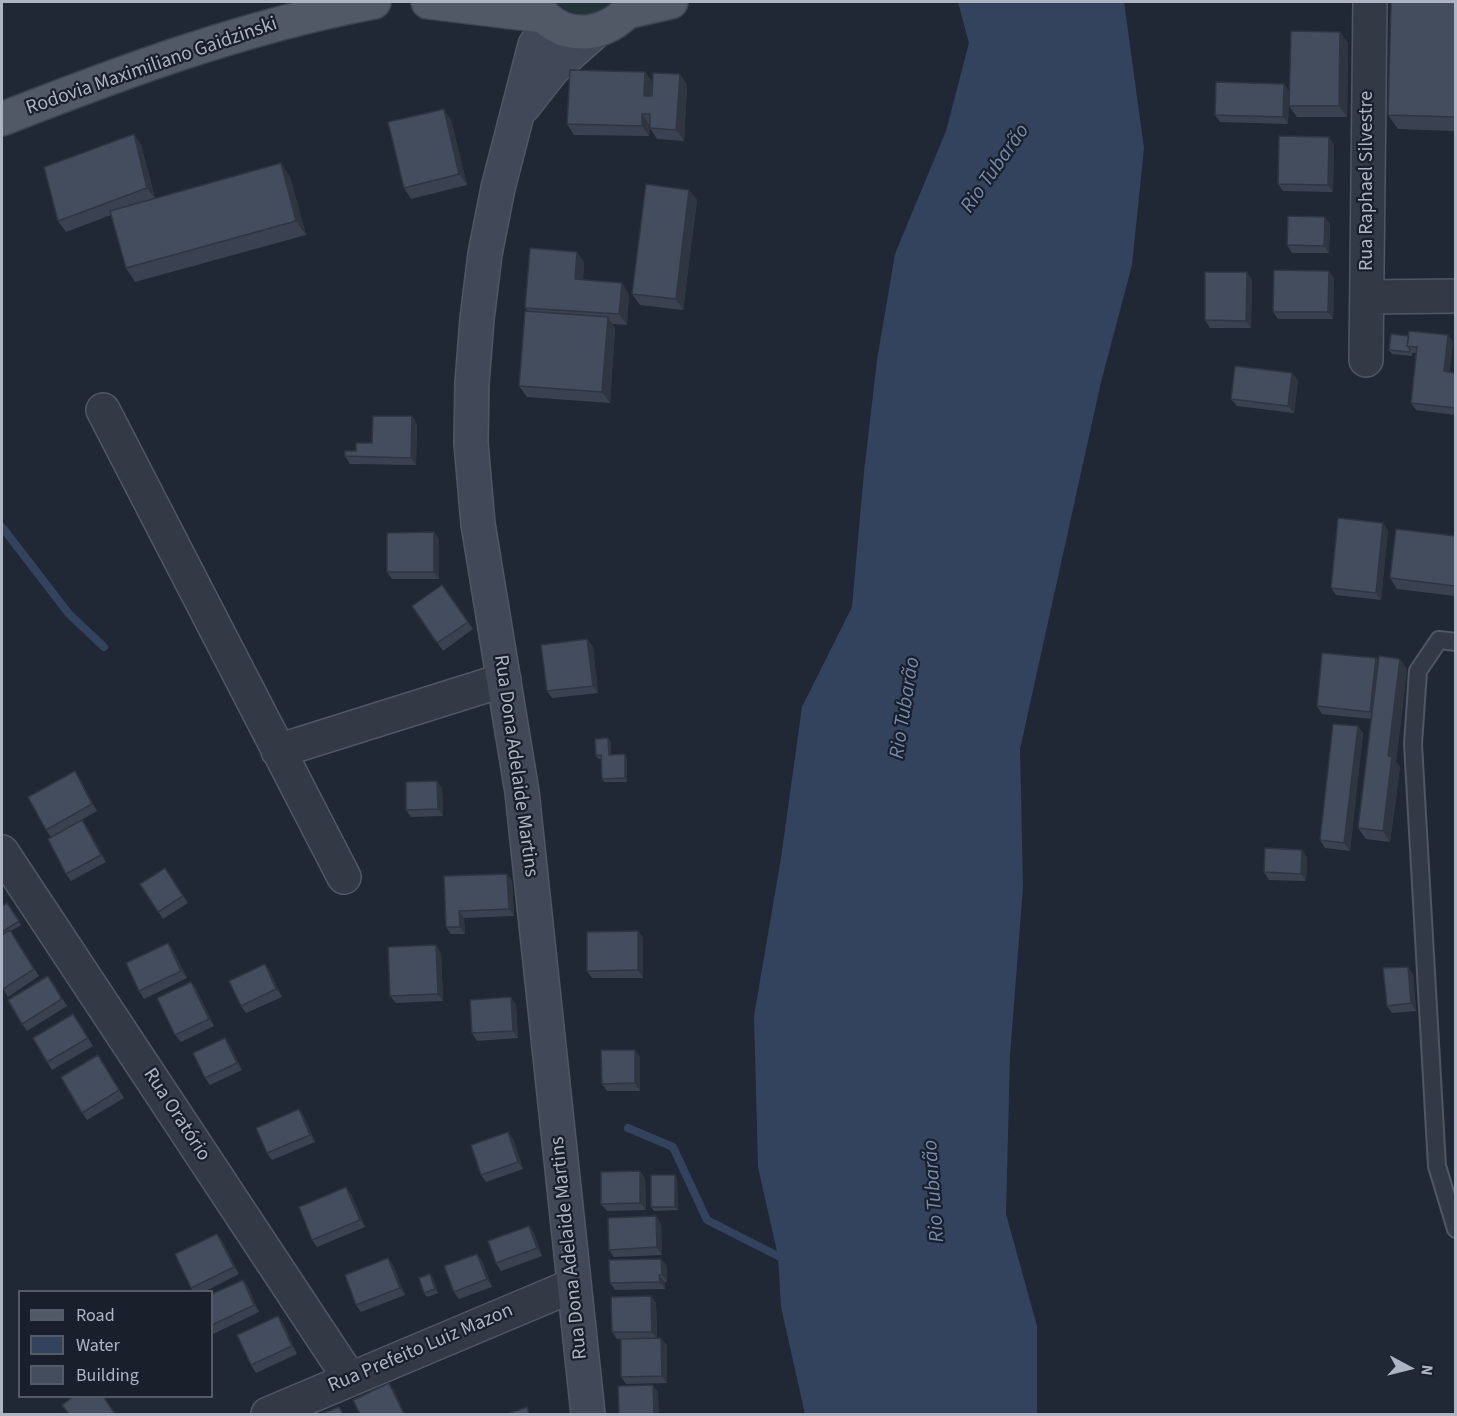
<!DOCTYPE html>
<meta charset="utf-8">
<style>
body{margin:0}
#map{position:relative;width:1457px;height:1416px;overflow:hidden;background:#202836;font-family:"Source Sans 3",sans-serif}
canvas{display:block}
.frame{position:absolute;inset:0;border:3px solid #adb4c3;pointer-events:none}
.legend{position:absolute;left:18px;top:1290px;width:195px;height:108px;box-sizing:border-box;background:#191f2b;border:2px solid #545b68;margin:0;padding:8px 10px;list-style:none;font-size:18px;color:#adb4c3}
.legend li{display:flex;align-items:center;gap:12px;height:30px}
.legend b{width:30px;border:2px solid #545b68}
.north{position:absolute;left:1379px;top:1338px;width:60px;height:60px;-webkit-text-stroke:4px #191f2b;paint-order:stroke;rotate:97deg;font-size:16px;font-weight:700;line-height:24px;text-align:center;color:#adb4c3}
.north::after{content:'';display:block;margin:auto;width:21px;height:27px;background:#adb4c3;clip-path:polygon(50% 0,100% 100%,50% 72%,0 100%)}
</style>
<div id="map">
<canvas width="1457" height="1416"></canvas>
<div class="frame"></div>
<ul class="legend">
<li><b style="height:8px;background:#515967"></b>Road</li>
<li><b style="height:16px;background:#33435d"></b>Water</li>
<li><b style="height:16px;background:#434d5e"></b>Building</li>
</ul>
<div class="north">N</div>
</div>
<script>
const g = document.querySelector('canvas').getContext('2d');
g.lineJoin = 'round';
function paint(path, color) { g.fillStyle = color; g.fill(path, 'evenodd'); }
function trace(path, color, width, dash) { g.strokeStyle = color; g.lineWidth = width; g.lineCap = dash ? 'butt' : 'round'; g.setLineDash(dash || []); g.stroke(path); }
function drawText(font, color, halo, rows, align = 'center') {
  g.font = font + ' "Source Sans 3",sans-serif'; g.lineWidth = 4.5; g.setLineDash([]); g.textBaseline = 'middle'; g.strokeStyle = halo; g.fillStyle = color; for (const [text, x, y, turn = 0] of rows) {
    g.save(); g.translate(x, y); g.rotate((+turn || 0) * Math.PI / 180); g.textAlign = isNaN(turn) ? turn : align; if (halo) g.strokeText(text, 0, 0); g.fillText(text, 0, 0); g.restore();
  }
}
const green = new Path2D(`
 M556 2H614C596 18 574 19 556 2Z`);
const water = new Path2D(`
 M958 2H1124L1144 148 1132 265 1101 382 1020 749 1023 887 1010 1055 1006 1214 1037 1326V1414H805L781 1307 778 1256 758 1167 754 1016 781 858 802 707 852 607 864 472 877 360 895 254 946 131 969 43Z`);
const stream = new Path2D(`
 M2 527 69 614 104 647
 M628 1128 673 1147 707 1220 778 1256 788 1259`);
const lane = new Path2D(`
 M1456 642 1439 640 1418 671 1413 744 1437 1166 1456 1229`);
const street = new Path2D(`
 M1367 297 1456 296
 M1366 360 1370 2
 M103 410 344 877
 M278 751 504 680
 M2 852 350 1379
 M268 1414 574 1285`);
const secondary = new Path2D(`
 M551 22 535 45 498 188 485 254 477 319 472 383 471 443 478 524 522 792 588 1414
 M524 106 553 69 596 31`);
const primary = new Path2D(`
 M428 2 544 16
 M534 2C538 7 541 12 545 17 573 44 616 32 634 2
 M627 12 671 2
 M2 119C122 72 246 26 374 2`);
const wall = new Path2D(`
 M1455 2V155L1454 152 1455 131 1398 129 1388 115Z
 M1340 32 1348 43 1347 117H1297L1289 106Z
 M645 72 653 83 680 74 687 85 684 141 657 139 650 128V125L649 136 574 135 567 124Z
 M1284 84 1289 91 1288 124 1220 122 1215 115Z
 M451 120 467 185 411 199 404 188Z
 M134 134 141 145 155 198 290 177 306 235 135 282 126 268 111 215 66 232 58 221Z
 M1334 144 1333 192 1283 191 1278 184Z
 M689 190 697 200 683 310 640 305 632 294Z
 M1330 224 1329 253H1292L1287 245Z
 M584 262 583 280 629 294 627 325 612 324 615 328 610 403 527 397 519 386 528 311 525 308Z
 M1334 278 1333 319H1278L1273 312Z
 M1252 280 1251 328H1210L1205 320Z
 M1448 335 1453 342 1449 372 1455 373V415L1416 410 1411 403 1416 353H1412V356L1392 354 1389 350 1409 336Z
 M1298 380 1294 413 1237 406 1231 399Z
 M417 424 416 465 350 464 345 456Z
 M1388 530 1381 600 1336 595 1331 588Z
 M434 532 439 540V579H392L387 572Z
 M1455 536V596L1397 589 1390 578Z
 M442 585 473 629 443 651 412 606Z
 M587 639 593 647 598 693 552 698 547 691Z
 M1376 658 1379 662 1407 669 1396 762 1400 767 1390 842 1366 839 1358 828 1372 719 1322 714 1317 706Z
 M1358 726 1363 733 1350 851 1325 848 1320 840Z
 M608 738 611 742V755L627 758V782H604L602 779 601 759H599L596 756Z
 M75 771 80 779 97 811 51 837 46 830Z
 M442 788 443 816 411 817 406 810Z
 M82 820 87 827 106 862 71 881 66 874Z
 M1307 857 1306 881 1269 880 1264 872Z
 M165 868 188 903 163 919 140 884Z
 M507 874 512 881 514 916 464 918 465 934H451L446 927 444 876Z
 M7 903 21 925 11 931 39 976 8 997 2 987V906Z
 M638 931 643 938V978H592L587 971Z
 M168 943 173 950 187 978 144 999 139 991Z
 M441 953 443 1001 396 1003 390 996Z
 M265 964 270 972 282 997 246 1013 241 1006Z
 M1413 974 1416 1011 1392 1013 1387 1006Z
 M191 982 196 989 214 1026 181 1042 175 1035Z
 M53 983 67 1006 27 1031 22 1024Z
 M516 1005 518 1038 477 1041 472 1033Z
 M78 1021 93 1046 52 1070 47 1062Z
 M225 1038 230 1045 242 1070 210 1085 205 1078Z
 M635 1050 640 1057V1091H607L602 1084Z
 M98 1055 124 1098 87 1120 82 1113Z
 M299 1109 304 1117 315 1142 272 1160 267 1153Z
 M508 1132 513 1139 523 1169 486 1182 481 1175Z
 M640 1171 645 1179 646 1210 607 1211 601 1204Z
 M677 1178 678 1210 654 1211 651 1207Z
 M351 1194 365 1227 317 1247 312 1240Z
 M661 1223 662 1255 614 1257 609 1250Z
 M529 1226 534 1233 542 1256 501 1271 496 1263Z
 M217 1234 222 1241 239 1274 204 1292H194L191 1288Z
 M477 1254 482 1261 492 1287 459 1299 454 1292Z
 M388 1258 393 1265 405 1295 361 1312 356 1305Z
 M661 1259 667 1266V1282H665V1289L615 1290 610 1283Z
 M433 1278 438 1293 427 1297 424 1293Z
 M243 1280 248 1287 259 1312 213 1334 212 1332V1294Z
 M651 1296 656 1303 657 1338 667 1345V1383L626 1384 621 1377V1339H617L612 1332Z
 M278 1316 283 1323 297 1354 256 1373 251 1365Z`);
const shadedWall = new Path2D(`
 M1340 32 1348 43 1347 117 1339 106Z
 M645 72 653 83 651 106 644 96Z
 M680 74 687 85 684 141 676 130Z
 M1284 84 1289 91 1288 124 1283 117Z
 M444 109 451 120 467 185 459 174Z
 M642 114 650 125 649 136 642 126Z
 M134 134 141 145 155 199 147 188Z
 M1329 137 1334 144 1333 192 1328 185Z
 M281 163 290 177 306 235 296 221Z
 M689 190 697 200 683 310 676 299Z
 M1325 217 1330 224 1329 253 1324 246Z
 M577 252 584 262 582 290 575 279Z
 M1329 271 1334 278 1333 319 1328 312Z
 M1247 272 1252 280 1251 328 1246 321Z
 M622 283 629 294 627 325 619 314Z
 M608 317 615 328 610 403 602 392Z
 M1448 335 1453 342 1449 379 1444 371Z
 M1292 373 1298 380 1294 413 1288 406Z
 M412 416 417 424 416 465 411 458Z
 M1383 523 1388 530 1381 600 1376 593Z
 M434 532 439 540V579L434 572Z
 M587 639 593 647 598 693 593 686Z
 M1376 658 1381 665 1375 719 1370 712Z
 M1400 659 1407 669 1396 762 1400 767 1390 842 1383 831 1388 756Z
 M1358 726 1363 733 1350 851 1344 843Z
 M608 738 611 742V758L609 755Z
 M625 754 627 758V782L625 778Z
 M75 771 80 779 97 811 92 804Z
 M437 781 442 788 443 816 438 809Z
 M82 820 87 827 106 862 101 855Z
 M1302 850 1307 857 1306 881 1301 874Z
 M507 874 512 881 514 916 509 909Z
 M459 911 464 918 465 934 460 927Z
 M638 931 643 938V978L638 970Z
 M168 943 173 950 187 978 181 971Z
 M436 945 441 953 443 1001 438 994Z
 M265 964 270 972 282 997 276 989Z
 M1408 967 1413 974 1416 1011 1411 1003Z
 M191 982 196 989 214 1026 209 1019Z
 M511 997 516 1005 518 1038 513 1031Z
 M225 1038 230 1045 242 1070 237 1063Z
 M635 1050 640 1057V1091L635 1083Z
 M299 1109 304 1117 315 1142 310 1135Z
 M508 1132 513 1139 523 1169 518 1162Z
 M640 1171 645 1179 646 1210 640 1203Z
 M675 1175 677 1178 678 1210 675 1207Z
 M346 1187 351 1194 365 1227 360 1220Z
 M656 1216 661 1223 662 1255 657 1247Z
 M529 1226 534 1233 542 1256 537 1248Z
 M217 1234 222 1241 239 1274 234 1267Z
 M477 1254 482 1261 492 1287 487 1279Z
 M388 1258 393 1265 405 1295 400 1288Z
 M661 1259 667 1266V1282L662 1275Z
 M430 1274 433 1278 438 1293 435 1289Z
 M659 1275 665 1282V1289L660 1282Z
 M243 1280 248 1287 259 1312 254 1305Z
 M651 1296 656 1303 657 1339 652 1332Z
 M278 1316 283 1323 297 1354 292 1346Z
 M661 1338 667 1345V1383L662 1376Z
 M389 1383 394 1390 405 1414H404Z
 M653 1385 658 1392 659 1414H654Z`);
const building = new Path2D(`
 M1391 2H1455V117L1388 115Z
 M1291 31 1340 32 1339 106H1289Z
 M570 70 645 72 644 96H652L653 73 680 74 676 130 650 128V114H642V126L567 124Z
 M1216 82 1284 84 1283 117 1215 115Z
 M444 109 459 174 404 188 388 122Z
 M134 134 147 188 58 221 44 167Z
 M1279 136 1329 137 1328 185 1278 184Z
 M281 163 296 221 126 268 110 211Z
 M646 184 689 190 676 299 632 294Z
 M1288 216 1325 217 1324 246 1287 245Z
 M530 248 577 252 575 279 622 283 619 314 525 308Z
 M1274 270 1329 271 1328 312H1273Z
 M1205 272H1247L1246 321 1205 320Z
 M525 311 608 317 602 392 519 386Z
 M1409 331 1448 335 1444 371 1455 373V408L1411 403 1417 347 1407 346Z
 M1391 334 1409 336 1407 346 1410 349 1409 352 1389 350Z
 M1235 366 1292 373 1288 406 1231 399Z
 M373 416H412L411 458 345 456V451H356V443H372Z
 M1338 518 1383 523 1376 593 1331 588Z
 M1396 529 1455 536V586L1390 578Z
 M434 532V572H387V533Z
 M442 585 468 622 437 643 412 606Z
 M587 639 593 686 547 691 541 645Z
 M1322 653 1376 658 1370 712 1317 706Z
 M1379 656 1400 659 1388 756 1392 757 1383 831 1358 828Z
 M1333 724 1358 726 1344 843 1320 840Z
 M608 738 609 755 625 754V778L602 779 601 755 596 756 595 739Z
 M75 771 92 804 46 830 28 797Z
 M437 781 438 809 406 810V782Z
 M82 820 101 855 66 874 48 839Z
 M1265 848 1302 850 1301 874 1264 872Z
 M165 868 183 896 158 912 140 884Z
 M507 874 509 909 459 911 460 927H446L444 876Z
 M7 903 19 921 2 932V906Z
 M10 930 34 969 3 989 2 987V935Z
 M638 931V970L587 971V932Z
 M168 943 181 971 139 991 126 963Z
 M436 945 438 994 390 996 388 947Z
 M265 964 276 989 241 1006 229 981Z
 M1408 967 1411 1003 1387 1006 1383 968Z
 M48 976 62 999 22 1024 8 1000Z
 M191 982 209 1019 175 1035 157 998Z
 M511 997 513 1031 472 1033 470 1000Z
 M73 1014 88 1038 47 1062 33 1038Z
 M225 1038 237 1063 205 1078 193 1053Z
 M601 1050H635V1083L602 1084Z
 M98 1055 119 1090 82 1113 61 1077Z
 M299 1109 310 1135 267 1153 256 1128Z
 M508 1132 518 1162 481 1175 471 1145Z
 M640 1171V1203L601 1204V1172Z
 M651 1175H675V1207H651Z
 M346 1187 360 1220 312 1240 299 1207Z
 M656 1216 657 1247 609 1250 608 1218Z
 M529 1226 537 1248 496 1263 488 1241Z
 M217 1234 234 1267 191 1288 175 1254Z
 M477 1254 487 1279 454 1292 444 1266Z
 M388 1258 400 1288 356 1305 345 1275Z
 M661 1259 662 1275H659L660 1282 610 1283 609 1260Z
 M430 1274 435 1289 424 1293 419 1278Z
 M243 1280 254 1305 212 1325V1294Z
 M651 1296 652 1332H612L611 1297Z
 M278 1316 292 1346 251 1365 237 1335Z
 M661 1338 662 1376 621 1377V1339Z
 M389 1383 404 1414H360L353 1400Z
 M653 1385 654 1414H619L618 1386Z
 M74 1396H103L115 1414H69L62 1405Z
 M339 1407 343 1414H321Z
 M527 1407 529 1414H507Z`);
const streetNames = [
 ["Rodovia Maximiliano Gaidzinski",152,67,-19],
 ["Rua Raphael Silvestre",1368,181,-90],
 ["Rua Dona Adelaide Martins",515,766,82],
 ["Rua Oratório",176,1115,57],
 ["Rua Dona Adelaide Martins",570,1248,-96],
 ["Rua Prefeito Luiz Mazon",421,1349,-23]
];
const waterNames = [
 ["Rio Tubarão",996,169,-55],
 ["Rio Tubarão",906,708,-81],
 ["Rio Tubarão",935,1191,-94]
];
paint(green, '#223538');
paint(water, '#33435d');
trace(stream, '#33435d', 8);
trace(lane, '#505764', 20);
trace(street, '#505764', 36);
trace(secondary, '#505764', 36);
trace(primary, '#3c4350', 36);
trace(lane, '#333a46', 16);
trace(street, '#333a46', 33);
trace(secondary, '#414959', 33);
trace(primary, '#515967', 33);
paint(wall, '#3a4251');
paint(shadedWall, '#2f3642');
paint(building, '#434d5e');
trace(building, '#2f3642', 1.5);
drawText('20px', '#adb4c3', '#191f2b', streetNames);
drawText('italic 21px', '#758aac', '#191f2b', waterNames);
</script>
